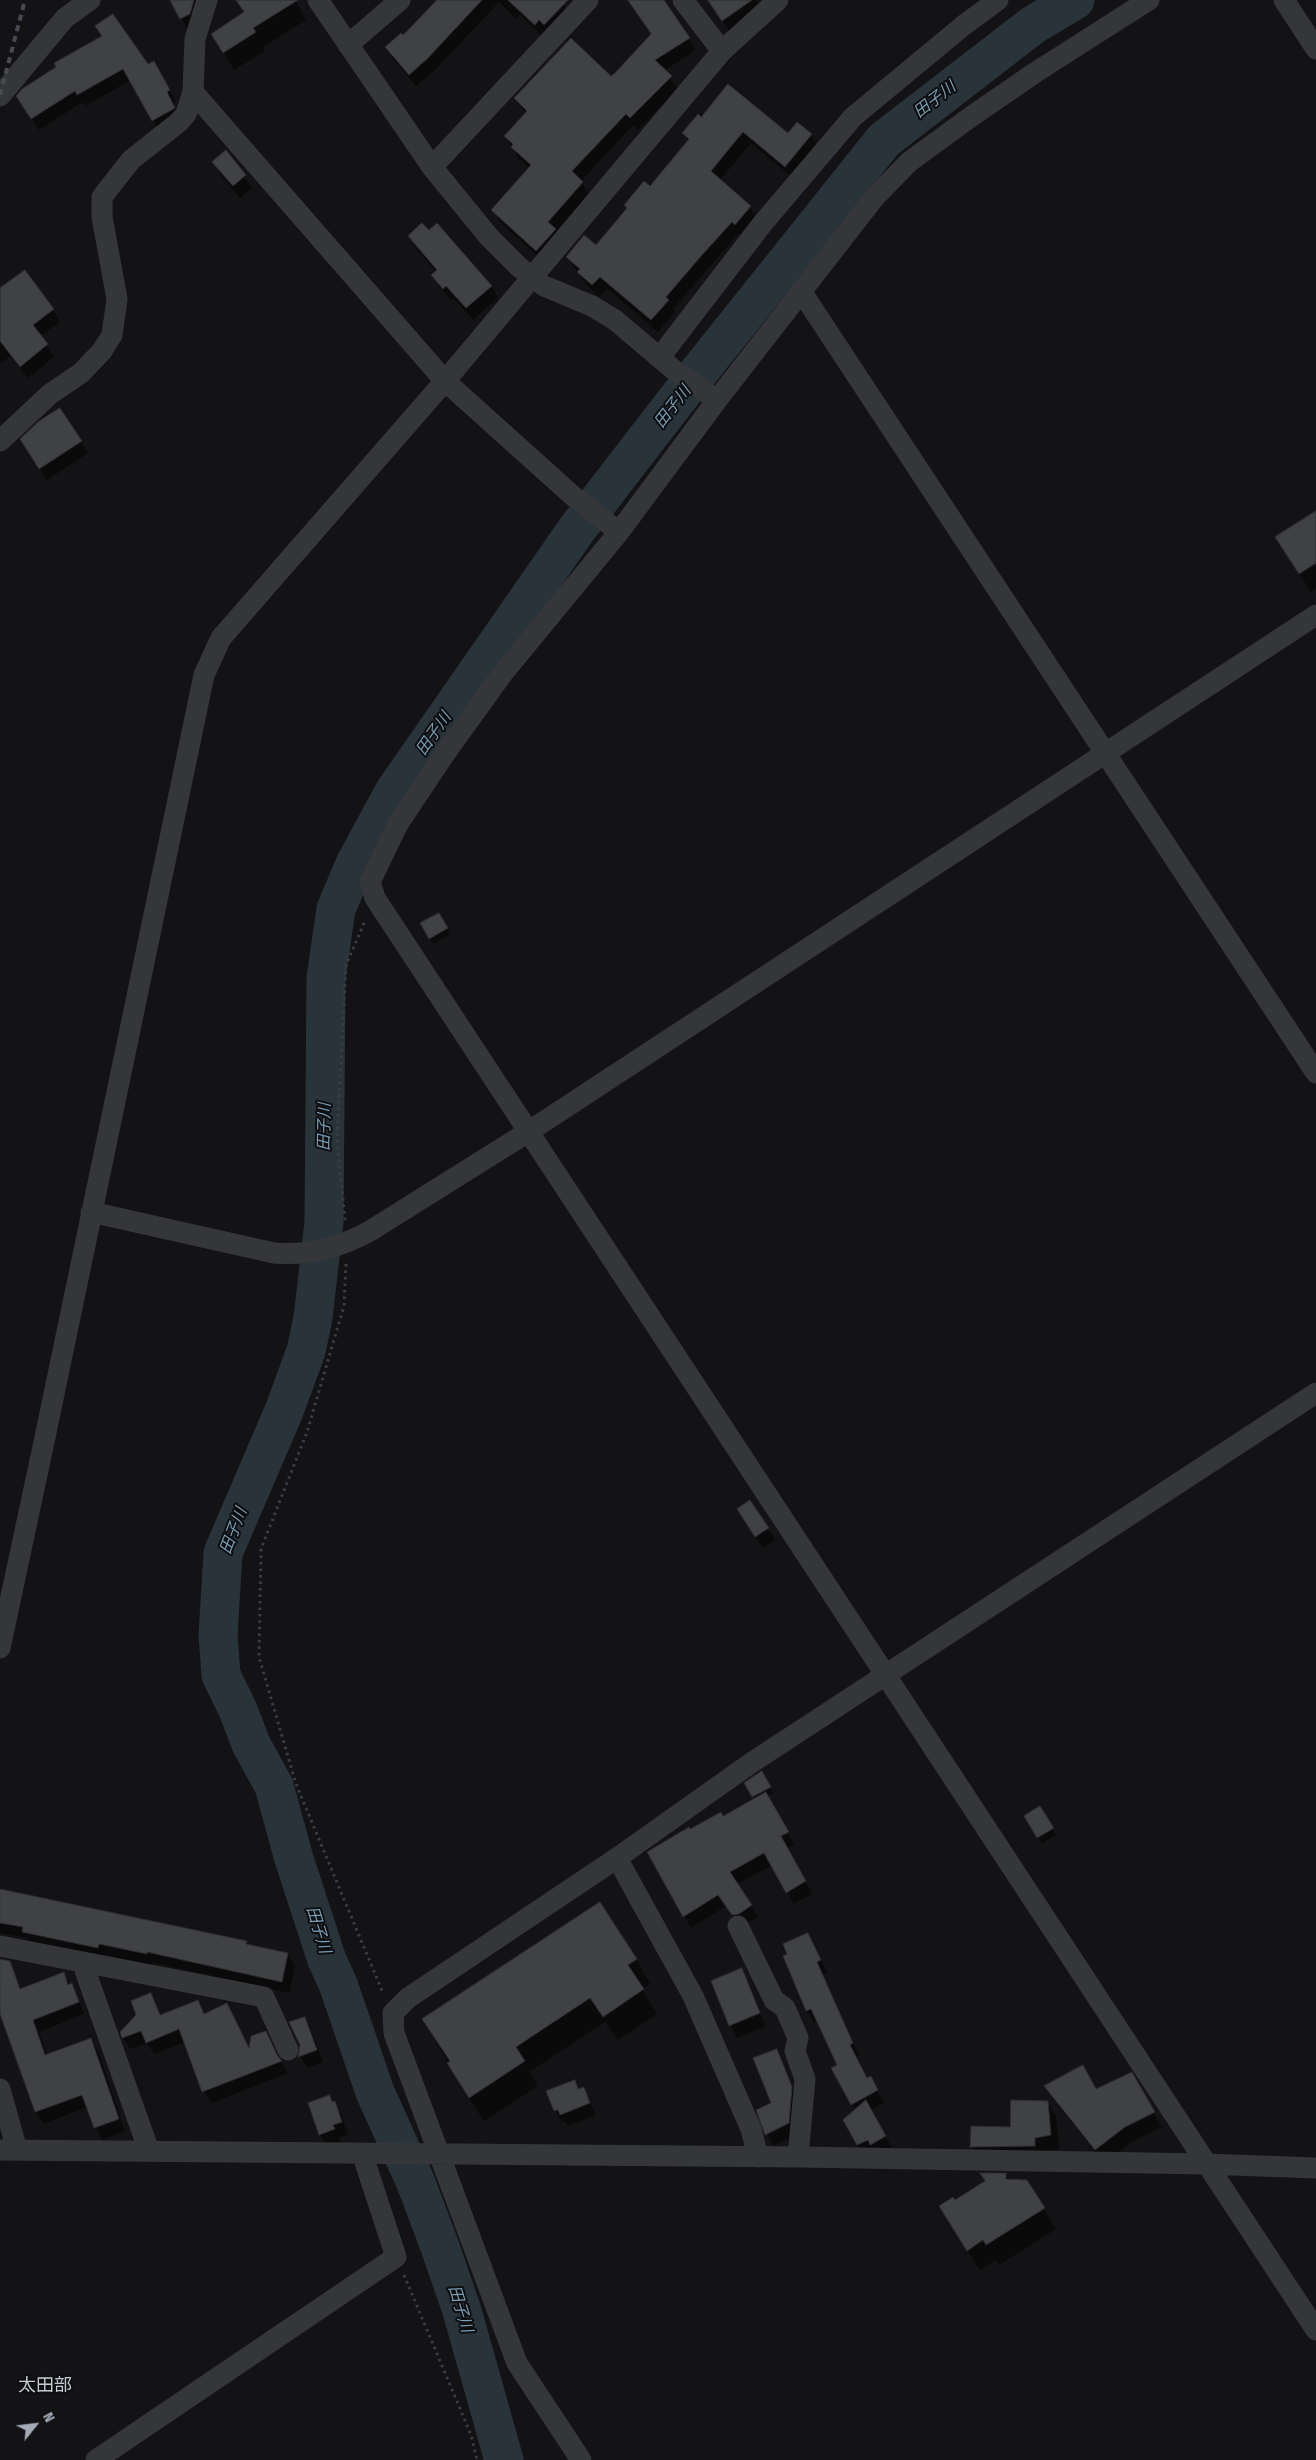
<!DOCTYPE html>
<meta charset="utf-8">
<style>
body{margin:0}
#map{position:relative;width:1316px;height:2460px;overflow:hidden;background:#131315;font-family:"Fira Sans Condensed",sans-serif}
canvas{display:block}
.north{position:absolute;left:10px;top:2400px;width:50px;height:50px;-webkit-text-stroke:4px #0e0e10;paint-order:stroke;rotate:61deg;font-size:14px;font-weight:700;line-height:20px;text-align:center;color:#a4abb7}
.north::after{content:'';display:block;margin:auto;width:18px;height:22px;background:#a4abb7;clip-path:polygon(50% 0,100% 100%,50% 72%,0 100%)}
</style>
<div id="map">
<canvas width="1316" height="2460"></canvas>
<div class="north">N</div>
</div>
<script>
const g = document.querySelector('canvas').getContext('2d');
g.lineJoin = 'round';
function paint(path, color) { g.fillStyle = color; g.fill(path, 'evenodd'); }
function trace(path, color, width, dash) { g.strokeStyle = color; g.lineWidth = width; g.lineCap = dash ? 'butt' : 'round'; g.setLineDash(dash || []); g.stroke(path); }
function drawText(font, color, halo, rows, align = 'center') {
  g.font = font + ' "Fira Sans Condensed","Noto Sans JP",sans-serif'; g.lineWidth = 4; g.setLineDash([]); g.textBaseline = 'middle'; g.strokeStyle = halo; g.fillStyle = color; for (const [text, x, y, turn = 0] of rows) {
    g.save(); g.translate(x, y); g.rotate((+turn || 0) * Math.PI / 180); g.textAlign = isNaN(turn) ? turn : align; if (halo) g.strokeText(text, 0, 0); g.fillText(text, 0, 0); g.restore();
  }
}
const shadow = new Path2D(`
 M171 0H209L188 30Z
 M236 0H295L306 20 263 47 265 51 234 70 223 52 245 13Z
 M438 0H561L568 12 542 36 520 15 516 19 499 2 435 70 416 86 393 59 386 47 403 37Z
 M628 0H662L696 50 664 71 678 89 638 130 633 125 581 181 589 195 556 232 562 241 544 262 500 222 493 210 530 168 519 159 506 136 526 114 515 98 611 77 652 35Z
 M708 0H756L762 10 730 32Z
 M103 37 147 66 154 62 176 102 173 104 181 119 160 132 131 80 85 106 83 102 39 130 25 108Z
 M702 118 788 135H811L818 147 793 178 751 143 720 180 750 207 757 219 742 236 739 233 673 309 675 312 658 332 607 288 599 297 586 284 567 257 596 247 688 141 684 133Z
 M226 152 252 188 240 198 220 174 214 162Z
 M409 236 491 286 498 298 473 320 454 298 451 300 440 287 433 275 436 272 416 248Z
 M0 292 53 310 60 322 40 336 54 357 28 378 10 356 2 363 0 360Z
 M81 441 88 453 47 480 29 452Z
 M1316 512V588L1311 592 1288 556Z
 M439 914 450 934 433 944 422 924Z
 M738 1510 768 1528 775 1540 763 1548Z
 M761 1773 773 1793 767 1796 794 1844 787 1848 812 1894 794 1904 772 1865 737 1884 758 1917 740 1927 726 1906 691 1928 649 1853 755 1799 746 1783Z
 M1040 1807 1056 1835 1042 1843 1025 1816Z
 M0 1890 246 1943 248 1946 288 1954 295 1966 289 1993 154 1963 153 1966 105 1955 104 1960 30 1944 27 1938 0 1933Z
 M808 1934 827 1973 822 1974 859 2056 856 2057 867 2079 877 2090 884 2103 871 2110 892 2148 865 2157 845 2120 856 2111 833 2069 838 2066 818 2021 814 2023 807 2011Z
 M636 1959 650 1984 642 1989 657 2014 618 2040 605 2022 529 2072 538 2086 484 2121 462 2088 424 2020Z
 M11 1966 22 1990 63 1974 78 1997 84 2014 39 2032 47 2055 91 2039 98 2051 125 2131 102 2140 87 2107 43 2124 36 2112 0 2007V1971Z
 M741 1970 766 2026 737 2038 712 1982Z
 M150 1995 161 2016 198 2002 205 2014 249 2050 279 2059 288 2073 211 2103 204 2091 185 2042 154 2054 147 2043 130 2049 123 2037Z
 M304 2018 311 2030 323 2062 307 2068 300 2056Z
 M776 2050 798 2100 795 2135 773 2146 758 2110 773 2104Z
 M1131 2074 1162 2127 1133 2141 1104 2163 1054 2100 1046 2086 1096 2091Z
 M575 2082 579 2090 583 2088 596 2115 568 2126 565 2121 562 2122 555 2110Z
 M329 2097 341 2114 348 2135 339 2137 341 2142 327 2146 320 2134Z
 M1048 2103 1056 2116 1059 2149 980 2161 972 2147V2127L1011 2128Z
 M1005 2174 1009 2180 1027 2181 1056 2229 999 2265 996 2260 980 2270 952 2227 954 2202Z`);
const river = new Path2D(`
 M504 2460 462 2311 440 2247 416 2183 375 2092 338 1984 327 1960 294 1859 274 1786 251 1744 238 1710 221 1675 218 1635 223 1553 284 1411 306 1351 313 1318 324 1222 326 978 336 909 355 864 394 792 577 529 678 398 884 140 1033 25 1075 0`);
const building = new Path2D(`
 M170 0H194L190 14 180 19Z
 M236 0H298L253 28 256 32 223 53 211 34 244 12Z
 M437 0H482L428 58 409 75 385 47 401 33 403 35Z
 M508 0H568L544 25 539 20 535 25Z
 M628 0H664L690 38 655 60 672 76 630 118 626 114 572 171 583 182 548 222 556 229 536 251 491 210 531 165 511 147 513 144 504 136 527 111 514 98 571 38 611 76 615 73 651 34Z
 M708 0H752L722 21Z
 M113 14 148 64 154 61 170 90 167 92 175 108 152 121 123 69 77 95 75 91 31 119 16 96 22 89 56 67 54 63 102 36 95 26Z
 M728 84 788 133 797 122 812 134 785 167 743 132 711 171 751 206 735 225 732 222 702 255 666 297 669 300 651 320 600 277 592 285 577 272 580 269 566 257 584 235 596 245 627 208 624 205 644 181 650 186 689 139 682 133 698 114 701 117Z
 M226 150 246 175 233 186 212 162Z
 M422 223 429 230 437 223 492 286 466 308 446 286 443 289 431 275 437 270 408 236Z
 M25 270 54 309 33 325 48 344 20 367 0 341V288Z
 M60 408 82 441 39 469 20 439 39 421Z
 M1316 511V563L1299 574 1275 537Z
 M439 913 448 928 429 939 420 923Z
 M750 1500 769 1528 755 1537 737 1509Z
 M762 1771 771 1787 752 1797 744 1783Z
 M766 1792 789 1832 781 1836 806 1881 786 1893 764 1853 730 1872 752 1905 739 1914 732 1915 718 1895 683 1917 647 1852 689 1827 690 1829 721 1812 723 1816Z
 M1040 1806 1054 1828 1037 1838 1024 1816Z
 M0 1889 247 1941 246 1944 288 1953 282 1982 147 1952V1954L99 1944 98 1948 22 1932 23 1927 0 1923Z
 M600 1902 637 1959 628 1965 644 1989 603 2017 590 1998 516 2047 525 2061 469 2098 447 2063 450 2061 422 2019Z
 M808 1933 821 1960 817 1962 853 2043 850 2045 867 2078 871 2076 878 2090 851 2105 831 2068 837 2065 811 2009 806 2011 783 1956 787 1954 783 1944Z
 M0 1959 10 1961 20 1989 64 1972 68 1985 72 1983 79 2002 33 2020 45 2055 91 2038 119 2119 94 2128 82 2095 35 2112 0 2014Z
 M742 1968 760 2013 729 2026 711 1981Z
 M151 1993 160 2015 198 2000 204 2014 227 2003 249 2048 251 2036 266 2031 277 2055 282 2061 202 2092 179 2029 146 2043 141 2031 122 2038 120 2032 136 2015 131 2001Z
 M305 2017 317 2050 298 2057 300 2045 289 2022Z
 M777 2049 792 2087 789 2123 765 2135 756 2110 771 2103 753 2058Z
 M1083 2065 1096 2089 1132 2072 1155 2112 1125 2127 1095 2150 1044 2086Z
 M575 2080 578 2089 584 2087 590 2103 560 2115 558 2110 554 2111 546 2091Z
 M330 2095 332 2102 335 2101 342 2122 333 2125 335 2129 319 2135 308 2103Z
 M866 2100 886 2136 870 2145 868 2140 857 2145 843 2120Z
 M1011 2100 1048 2101 1051 2135 1035 2138V2146L970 2147 971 2126 1010 2127Z
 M980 2173H1006V2179L1027 2180 1045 2208 986 2245 983 2240 967 2251 939 2206 953 2197 955 2200 985 2181Z`);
const path = new Path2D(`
 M345 1220 337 1140 346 965 365 921
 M346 1264 344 1306 307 1432 261 1549 259 1657 296 1784 383 1993
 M404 2275 471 2435 477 2460`);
const minor = new Path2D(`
 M318 0 432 167 489 237 519 267 544 286 592 306 615 320 674 370 717 400
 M683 0 722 51
 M1149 0 1036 72 972 116 909 162 874 198 717 400 619 532 503 673 446 752 398 824 370 882 375 898 1316 2330
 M1284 0 1316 49
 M348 45 400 0
 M193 92 445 381 573 496 619 532
 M0 96 65 18 90 0
 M432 167 588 0
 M801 291 1316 1073
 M660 357 763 223 853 117 964 25 998 0
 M0 441 50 394 81 373 102 351 112 335 117 299 102 217V197L131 160 179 122 186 114 193 92 195 39 207 0
 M91 1212 274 1253C308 1256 341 1247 370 1231L528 1132 1316 615
 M0 1648C70 1324 136 999 204 675L221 638 445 381 722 51 778 0
 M617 1858 693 1996 751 2129 758 2157
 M738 1926 774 2000 785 2008 798 2038 795 2051 805 2079 799 2146 800 2157
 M0 1946 264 1997 288 2050
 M82 1962 149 2151
 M0 2089 17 2150
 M0 2150 800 2157 1206 2164 1316 2168
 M96 2460 396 2257 362 2153
 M581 2460 517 2363 394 2033 393 2013 408 1998 617 1858 751 1763 1316 1393`);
const rail = new Path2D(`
 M0 95 25 0`);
const waterNames = [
 ["田子川",935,100,-38],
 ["田子川",673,407,-52],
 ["田子川",434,734,-55],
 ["田子川",325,1127,-89],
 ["田子川",234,1531,-69],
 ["田子川",318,1930,73],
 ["田子川",460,2309,73]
];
const quarterNames = [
 ["太田部",45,2386]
];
paint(shadow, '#0007');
trace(river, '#29343a', 39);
paint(building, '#3f4145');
trace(building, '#2d2d31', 1);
trace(path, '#3a3d41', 3, [2.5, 4]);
trace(minor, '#34363a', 21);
trace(rail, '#474a50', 4, [6, 5]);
drawText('italic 16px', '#789db4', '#0e0e10', waterNames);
drawText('18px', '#c5cad2', '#0e0e10', quarterNames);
</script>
